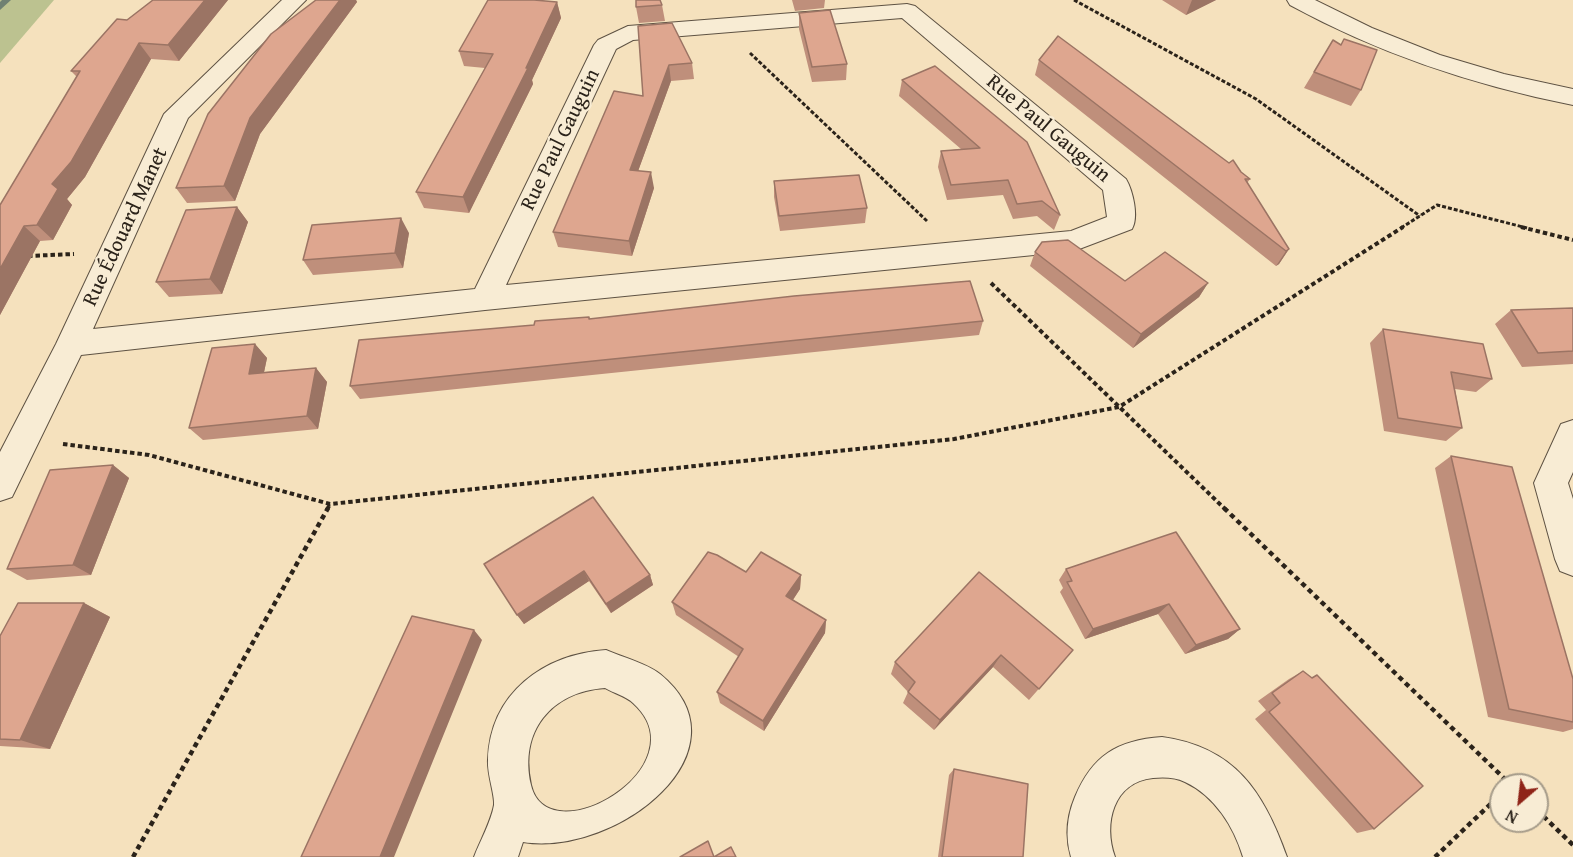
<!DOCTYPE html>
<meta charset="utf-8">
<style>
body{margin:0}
#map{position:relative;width:1573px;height:857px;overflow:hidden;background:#f5e1bd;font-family:"Gentium Book Plus",serif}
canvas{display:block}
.north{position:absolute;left:1489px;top:773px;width:60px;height:60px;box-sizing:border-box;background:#f8ecd4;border:2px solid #a69c8a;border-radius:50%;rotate:208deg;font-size:16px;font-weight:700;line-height:24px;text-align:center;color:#2b231a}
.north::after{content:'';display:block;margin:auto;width:21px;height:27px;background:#8f2418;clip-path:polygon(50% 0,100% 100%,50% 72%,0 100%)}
</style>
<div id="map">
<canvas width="1573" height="857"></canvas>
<div class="north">N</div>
</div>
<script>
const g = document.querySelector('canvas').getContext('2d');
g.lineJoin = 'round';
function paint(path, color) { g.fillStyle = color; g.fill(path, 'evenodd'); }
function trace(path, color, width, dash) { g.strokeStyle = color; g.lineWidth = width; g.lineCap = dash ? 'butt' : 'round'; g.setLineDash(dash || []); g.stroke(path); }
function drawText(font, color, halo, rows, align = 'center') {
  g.font = font + ' "Gentium Book Plus",serif'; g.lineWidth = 4.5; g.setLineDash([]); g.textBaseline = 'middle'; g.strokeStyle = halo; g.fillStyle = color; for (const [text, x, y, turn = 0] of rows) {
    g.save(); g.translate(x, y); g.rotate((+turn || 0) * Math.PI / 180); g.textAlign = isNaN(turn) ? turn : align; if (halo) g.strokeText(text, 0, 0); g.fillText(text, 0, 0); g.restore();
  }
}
const green = new Path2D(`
 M0 0H54L0 63Z`);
const stream = new Path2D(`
 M2 0H11L0 10V2Z`);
const pathFar2 = new Path2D(`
 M1074 0 1256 99 1420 216
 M750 53 927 221
 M1401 228 1437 205 1527 228`);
const pathFar1 = new Path2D(`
 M1521 227 1573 240
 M28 256 74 254
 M991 283 1226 510
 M63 444 149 455 330 504 954 439 1119 407 1403 227
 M327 510 330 504`);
const path = new Path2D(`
 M1224 508 1511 785
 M1537 810 1573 845
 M133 857 328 508
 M1435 857 1501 794`);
const street = new Path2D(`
 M282 0H306L188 118 93 329 475 289 594 45 598 40 628 26 907 4 915 6 1126 179C1133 191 1139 217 1132 229L1074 251 485 310 81 355 12 497 0 501V452L56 344 164 114ZM902 18 1103 190 1107 217 1071 231 506 285 616 49 633 40Z
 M1287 0H1315L1372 28 1440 55 1504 74 1573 89V105C1473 85 1380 54 1290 5Z
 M1573 420V472L1568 483 1573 499V576L1560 571 1555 559 1534 483 1561 424Z
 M606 650C622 657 646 663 660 674 753 750 617 857 523 842L518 857H474C480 841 491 822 494 805 495 795 487 774 488 760 490 693 544 654 606 650ZM605 688C613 693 626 696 633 703 703 766 548 857 531 785 519 731 551 692 605 688Z
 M1162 737C1235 747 1264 792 1287 857H1243C1234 827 1215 796 1185 782 1175 777 1163 777 1153 778 1113 782 1103 824 1115 857H1071C1065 837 1067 816 1075 797 1092 756 1117 740 1162 737Z`);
const wall = new Path2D(`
 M153 0H228L179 61 151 59 85 177 67 199 72 205 53 240 40 241 0 315V205L77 77 71 71 127 20Z
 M316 0H356L357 2 260 134 235 201 187 203 176 188Z
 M792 0H825L824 8 795 11Z
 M1162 0H1216L1186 15Z
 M557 2 561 18 532 80 533 84 469 213 424 208 416 192 485 68 464 66 459 51Z
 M662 5 665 21 639 23 636 7Z
 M799 13 847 64 846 80 812 82 799 29Z
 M638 26 692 63 694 79 671 81 638 171 654 188 632 256 558 247 553 232 643 96Z
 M1333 40 1361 90 1351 106 1304 88Z
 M1039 60 1241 172 1250 179 1247 183 1289 249 1279 264 1276 266 1035 75Z
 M902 80 1060 215 1054 230 1037 216 1013 219 1003 195 947 200 938 167 941 151 961 149 899 96Z
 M774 181 867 208 865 223 780 231 774 197Z
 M237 207 248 222 222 294 169 297 156 282Z
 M409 233 403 268 313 275 303 260Z
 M1035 252 1125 281 1208 283 1199 297 1133 348 1030 266Z
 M1573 308V364L1522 367 1495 324 1511 310Z
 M589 317 590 319 983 321 979 335 360 399 350 386Z
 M1383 329 1492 379 1476 392 1455 389 1462 428 1446 441 1384 431 1370 343Z
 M255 344 267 358 264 372 316 368 327 382 318 429 203 440 189 428Z
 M1451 456 1573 679V729L1563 732 1488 717 1435 468Z
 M113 465 129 478 91 575 27 580 7 569Z
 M484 564 650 575 653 585 611 613 589 581 524 624Z
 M1066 569 1240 629 1228 639 1185 654 1158 614 1085 639 1060 592 1063 588 1059 580Z
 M746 572 801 575 800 589 793 600 826 620 825 633 764 731 720 703 717 692 739 657 676 615 672 602Z
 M84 603 110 617 50 749 0 746V636Z
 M1073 650 1029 700 993 667 934 730 903 703 908 692 891 674 895 662Z
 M1303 671 1374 829 1357 833 1255 719 1266 710 1258 701 1289 679Z
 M954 769 1023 857H938L949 775Z`);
const shadedWall = new Path2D(`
 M205 0H228L179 61 168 45Z
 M340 0H356L357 2 260 134 235 201 224 186 250 118Z
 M1192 0H1216L1186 15Z
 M557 2 561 18 532 80 533 84 469 213 463 197Z
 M139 43 151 59 85 177 67 199 72 205 53 240 37 225 52 184Z
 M669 65 671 81 633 185 630 170Z
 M651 172 654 188 632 256 629 241Z
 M237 207 248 222 222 294 210 279Z
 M401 218 409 233 403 268 395 253Z
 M24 226 40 241 0 315V269Z
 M1289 249 1279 264 1276 266 1286 251Z
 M1208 283 1199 297 1133 348 1141 334Z
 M255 344 267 358 261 387 249 374Z
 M316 368 327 382 318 429 307 416Z
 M113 465 129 478 91 575 73 565Z
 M584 571 589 581 524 624 517 615Z
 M650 575 653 585 611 613 606 604Z
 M801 575 800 589 786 610V596Z
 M84 603 110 617 50 749 20 740Z
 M1169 604 1158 614 1085 639 1093 629Z
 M826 620 825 633 764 731 763 721Z
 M1240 629 1228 639 1185 654 1196 645Z
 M474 630 482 640 394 857H380Z
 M1001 655 993 667 934 730 940 720Z`);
const building = new Path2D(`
 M153 0H205L168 45 139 43 71 162 52 184 58 189 37 225 24 226 0 269V205L80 71H71L117 19 127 20Z
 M316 0H340L250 118 224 186 176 188 208 114 271 34Z
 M488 0H534L557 2 526 68H528L463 197 416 192 493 54 459 51Z
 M636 0H660L662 5 636 7Z
 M830 10 847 64 812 67 799 13Z
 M672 23 692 63 669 65 630 170 651 172 629 241 553 232 614 91 643 96 638 26Z
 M1058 36 1229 163 1233 160 1241 172 1250 179H1245L1289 249 1286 251 1039 60Z
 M1344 39 1377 50 1361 90 1314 72 1333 40 1341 45Z
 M935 66 1027 142 1060 215 1042 201 1017 204 1008 180 951 185 941 151 980 148 902 80Z
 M859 175 867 208 779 216 774 181Z
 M237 207 210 279 156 282 186 210Z
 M401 218 395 253 303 260 312 225Z
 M1068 240 1125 281 1165 252 1208 283 1141 334 1035 252 1042 242Z
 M970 281 983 321 350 386 359 340 534 325 535 321 589 317V319L794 296Z
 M1573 308V351L1538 353 1511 310Z
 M1383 329 1483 344 1492 379 1451 372 1462 428 1398 418Z
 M255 344 249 374 316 368 307 416 189 428 212 348Z
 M1451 456 1512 467 1573 679V722L1509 709Z
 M113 465 73 565 7 569 50 470Z
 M593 497 650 575 606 604 584 571 517 615 484 564Z
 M1176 532 1240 629 1196 645 1169 604 1093 629 1067 582 1072 581 1066 569Z
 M708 552 717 555 746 572 761 552 801 575 786 596 826 620 763 721 717 692 743 649 672 602Z
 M979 572 1073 650 1039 689 1001 655 940 720 908 692 915 682 895 662Z
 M18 603H84L20 740 0 739V636Z
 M412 616 474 630 380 857H301Z
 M1303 671 1312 678 1317 675 1423 786 1374 829 1269 712 1280 703 1272 693Z
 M954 769 1028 784 1023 857H942Z
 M708 841 714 857H680Z
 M731 847 736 857H714Z`);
const streetNames = [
 ["Rue Paul Gauguin",1048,129,40],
 ["Rue Paul Gauguin",561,140,-64],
 ["Rue Édouard Manet",126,227,-65]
];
paint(green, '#bcc290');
paint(stream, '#6f8072');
trace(street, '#5e5243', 2);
trace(pathFar2, '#2b231a', 3, [4, 2]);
trace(pathFar1, '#2b231a', 4, [4.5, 3]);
trace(path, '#2b231a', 4.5, [5, 4]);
paint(street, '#f8ecd4');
paint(wall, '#bf8f7b');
paint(shadedWall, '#9b7464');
paint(building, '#dea68f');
trace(building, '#9b7464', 1.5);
drawText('21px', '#2b231a', '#f8ecd4', streetNames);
</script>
